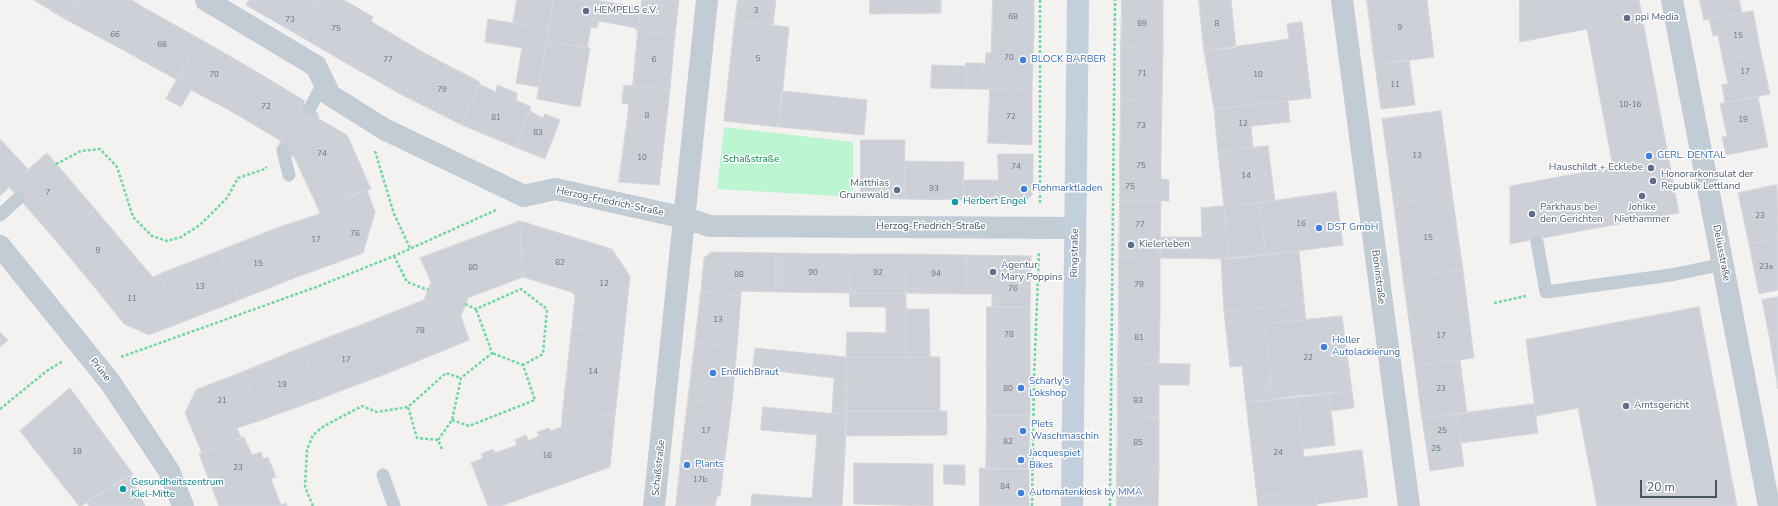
<!DOCTYPE html>
<meta charset="utf-8">
<style>
body{margin:0}
#map{position:relative;width:1778px;height:506px;overflow:hidden;background:#f4f1f1;font-family:"Nunito Sans",sans-serif}
canvas{display:block}
.scale{position:absolute;left:1640px;top:480px;width:77px;height:18px;box-sizing:border-box;border:2px solid #475562;border-top:0;padding-left:5px;font-size:12px;line-height:14px;white-space:nowrap;color:#475562;-webkit-text-stroke:3px #fff;paint-order:stroke}
</style>
<div id="map">
<canvas width="1778" height="506"></canvas>
<div class="scale">20 m</div>
</div>
<script>
const g = document.querySelector('canvas').getContext('2d');
g.lineJoin = 'round';
function paint(path, color) { g.fillStyle = color; g.fill(path, 'evenodd'); }
function trace(path, color, width, dash) { g.strokeStyle = color; g.lineWidth = width; g.lineCap = dash ? 'butt' : 'round'; g.setLineDash(dash || []); g.stroke(path); }
function drawText(font, color, halo, rows, align = 'center') {
  g.font = font + ' "Nunito Sans",sans-serif'; g.lineWidth = 3; g.setLineDash([]); g.textBaseline = 'middle'; g.strokeStyle = halo; g.fillStyle = color; for (const [text, x, y, turn = 0] of rows) {
    g.save(); g.translate(x, y); g.rotate((+turn || 0) * Math.PI / 180); g.textAlign = isNaN(turn) ? turn : align; if (halo) g.strokeText(text, 0, 0); g.fillText(text, 0, 0); g.restore();
  }
}
const green = new Path2D(`
 M724 127 853 142V197L717 189Z`);
const building = new Path2D(`
 M34 0H79L67 20Z
 M79 0H132L148 10 125 51 67 20Z
 M249 0H319L298 35 246 5Z
 M319 0H344L373 17 371 21 374 23 351 66 298 35Z
 M517 0H553L549 29 513 23Z
 M553 0H594L641 7 638 31 635 29 636 28 599 21 597 28 591 27 587 48 547 41Z
 M642 0H679L675 35 638 31Z
 M738 0H776L773 25 735 21Z
 M870 0H941V13L870 14Z
 M993 0H1034V35L992 34Z
 M1122 0H1163V48L1121 47Z
 M1199 0H1231L1236 48 1204 51Z
 M1367 0H1427L1434 57 1375 65Z
 M1520 0H1639L1679 213 1510 244V186L1613 167 1587 29 1520 42Z
 M1700 0H1739L1742 13 1704 20Z
 M148 10 200 39 177 80 125 51Z
 M1753 11 1761 53 1723 61 1718 35 1713 36 1709 19Z
 M488 19 549 29 539 87 516 83 522 48 485 42Z
 M735 21 789 27 779 127 724 121Z
 M1302 22 1311 98 1214 109 1204 51 1289 39 1287 24Z
 M374 23 426 54 404 96 351 66Z
 M638 31 675 35 670 89 633 86Z
 M992 34 1034 35 1032 90 981 89 982 63 985 64 986 53H991Z
 M200 39 252 69 229 110 191 90 181 107 166 99Z
 M547 41 590 48 580 107 537 99Z
 M1121 47 1163 48 1162 101 1121 100Z
 M1761 53 1770 94 1725 103 1722 85 1728 84 1723 61Z
 M426 54 480 82 462 125 404 96Z
 M1409 60 1415 105 1381 109 1375 65Z
 M966 63H982L981 89H966Z
 M932 65 966 66V89L931 88Z
 M252 69 305 101 281 141 229 110Z
 M479 84 496 92 497 85 517 93 516 100 531 107 515 147 462 125Z
 M624 85 670 89 665 134 626 129 629 104 622 103Z
 M990 89 1032 90V145L988 143Z
 M782 91 867 100 864 135 779 127Z
 M1758 97 1768 147 1726 155 1722 137 1727 136 1720 104Z
 M1121 100 1162 101 1161 152H1120Z
 M1288 101 1290 122 1251 126 1253 148 1218 152 1214 109Z
 M303 104 317 112 319 119 347 135 371 189 318 208 294 157 277 148Z
 M530 111 543 118 545 114 560 120 545 159 515 147Z
 M1441 111 1452 193 1394 206 1382 119Z
 M626 129 665 134 659 185 619 182Z
 M0 139 28 169 0 196Z
 M861 140H905L904 199 861 198Z
 M1268 146 1275 201 1224 206 1218 152Z
 M1120 152H1161V179L1169 180V201H1120Z
 M47 153 95 209 57 242 9 187Z
 M998 154H1033V194L1026 200H963V180H998Z
 M905 161 964 162 963 200 904 199Z
 M1777 185 1778 239 1749 244 1738 193Z
 M367 190 375 212 363 253 320 214 318 208Z
 M1336 192 1343 245 1266 255 1259 203Z
 M1452 193 1463 270 1403 278 1394 206Z
 M1120 201H1161L1160 258 1119 257Z
 M1259 203 1266 255 1229 259 1224 206Z
 M1224 206 1229 259 1160 258 1161 237H1202L1201 208Z
 M95 209 139 261 100 294 57 242Z
 M320 214 363 253 297 277 277 228Z
 M520 221 523 277 468 298 461 316 424 300 431 282 420 258Z
 M520 221 612 249 571 292 523 277Z
 M277 228 297 277 239 300 219 251Z
 M1778 239V290L1759 294 1749 244Z
 M612 249 630 276 624 334 572 328 575 295 571 292Z
 M219 251 239 300 180 323 160 274Z
 M1299 251 1304 303 1224 312 1221 259Z
 M712 252 776 253V292L741 291V296L701 291 704 258Z
 M776 253 851 254 850 293 776 292Z
 M851 254H907L906 293H850Z
 M907 254 967 255 966 294 906 293Z
 M967 255 1031 256 1030 307H992V294H966Z
 M1119 257 1160 258V312H1119Z
 M139 261 153 277 160 274 180 323 149 335 124 324 100 294Z
 M1463 270 1474 358 1415 366 1403 278Z
 M701 291 741 296 737 347 695 343Z
 M850 293H906V357H846L847 332 886 333V307H850Z
 M1778 297V333L1769 335 1762 300Z
 M424 300 461 316 469 340 391 372 369 322Z
 M1304 303 1306 320 1265 324 1273 400 1246 403 1242 366 1230 367 1224 312Z
 M987 307H1030V363L987 362Z
 M1699 307 1737 506H1597L1578 408 1536 416 1526 340Z
 M906 309H929L930 357H906Z
 M1119 312H1160L1159 364 1118 363Z
 M1342 316 1352 391 1273 400 1265 324Z
 M369 322 391 372 322 398 301 348Z
 M572 328 624 334 615 416 563 410Z
 M0 332 8 340 0 347Z
 M1778 333V389L1769 335Z
 M695 343 737 347 732 403 688 400Z
 M301 348 322 398 262 420 243 372Z
 M755 348 846 357 847 415 832 413 834 378 753 368Z
 M846 357H940V411H847Z
 M1460 360 1467 413 1422 419 1415 366Z
 M987 362 1030 363V415H987Z
 M1118 363 1190 364 1189 385H1159V417L1118 416Z
 M243 372 262 420 237 428 241 438 202 453 185 413 196 390Z
 M70 388 133 474 81 506H79L20 431Z
 M1352 391 1354 408 1331 411 1329 393Z
 M1329 393 1335 445 1303 449 1297 396Z
 M1297 396 1304 457 1362 450 1368 497 1317 504 1315 490 1257 497 1246 403Z
 M688 400 732 403 724 465 681 459Z
 M1534 404 1538 433 1461 443 1457 414Z
 M763 407 847 415 842 506H751L752 494 812 498 817 435 761 430Z
 M563 410 615 416 610 467 501 506H488L471 463 483 458 481 454 493 449 495 453 517 445 515 440 526 435 528 441 539 436 537 432 549 428 551 431 561 427Z
 M847 411H947V435L845 436Z
 M1457 414 1464 466 1430 471 1422 419Z
 M987 415H1030L1029 469H986Z
 M1118 416 1159 417V470L1117 469Z
 M244 437 252 455 261 452 263 459 268 457 276 477 271 479 281 505 286 503 287 506H219L199 454Z
 M681 459 724 465 720 496H717L715 506H676Z
 M854 463 933 464V506L854 504Z
 M944 465H965V485L944 484Z
 M980 468 1029 469V506H980Z
 M1117 469 1159 470 1158 506H1117Z
 M130 475 145 506H89L87 502Z
 M1315 490 1317 506H1258L1257 497Z`);
const path = new Path2D(`
 M375 151 394 214 410 248
 M56 164 81 151 100 149 117 167 133 217 152 236 167 241 181 237 200 225 227 198 238 178 265 169 267 167
 M1040 203V0
 M394 256 407 282 428 290
 M1494 303 1526 296
 M465 304 476 309 521 289 547 309 543 354 523 365
 M121 357 319 286 394 256 496 210
 M0 409 48 370 63 361
 M452 420 469 426 535 400 523 365 492 353
 M438 440 417 438 408 407 446 373 461 378
 M442 449 438 440 452 420 461 378 492 353 476 309
 M313 506 305 487 307 450 313 435 324 426 362 406 377 412 408 407
 M1032 506 1034 377 1039 252
 M1110 506 1115 0`);
const lane = new Path2D(`
 M310 108 324 82
 M283 151 289 175
 M0 215 19 198
 M1537 242 1546 292 1671 275 1724 264
 M383 475 394 506`);
const street = new Path2D(`
 M206 0 316 66 330 95 384 129 524 196 555 189 685 218 710 226 1075 228
 M1342 0 1409 506
 M1672 0 1769 506
 M0 246 110 382 169 471 183 506
 M654 506 707 0`);
const secondary = new Path2D(`
 M1072 506 1078 0`);
const markers = [
 [586,11,4,"#5c6f8a"],
 [1627,18,4,"#5c6f8a"],
 [1023,60,4,"#3f7fe0"],
 [1649,156,4,"#3f7fe0"],
 [1651,168,4,"#5c6f8a"],
 [1653,181,4,"#5c6f8a"],
 [1024,189,4,"#3f7fe0"],
 [897,190,4,"#5c6f8a"],
 [1642,196,4,"#5c6f8a"],
 [955,202,4,"#0f9aa8"],
 [1532,214,4,"#5c6f8a"],
 [1319,228,4,"#3f7fe0"],
 [1131,245,4,"#5c6f8a"],
 [993,272,4,"#5c6f8a"],
 [1324,347,4,"#3f7fe0"],
 [713,373,4,"#3f7fe0"],
 [1021,388,4,"#3f7fe0"],
 [1626,406,4,"#5c6f8a"],
 [1023,431,4,"#3f7fe0"],
 [1021,460,4,"#3f7fe0"],
 [687,465,4,"#3f7fe0"],
 [123,489,4,"#0f9aa8"],
 [1021,493,4,"#3f7fe0"]
];
const numberNames = [
 ["3",756,11],
 ["68",1013,17],
 ["73",290,20],
 ["69",1142,24],
 ["8",1217,24],
 ["9",1400,28],
 ["75",336,29],
 ["66",115,35],
 ["15",1738,36],
 ["68",162,45],
 ["70",1009,58],
 ["5",758,59],
 ["77",388,60],
 ["6",654,60],
 ["17",1745,72],
 ["71",1142,74],
 ["70",214,75],
 ["10",1258,75],
 ["11",1395,85],
 ["79",442,90],
 ["10-16",1630,105],
 ["72",266,107],
 ["8",647,116],
 ["72",1011,117],
 ["81",496,118],
 ["19",1743,120],
 ["12",1243,124],
 ["73",1141,126],
 ["83",538,133],
 ["74",322,154],
 ["13",1417,156],
 ["10",642,158],
 ["75",1141,166],
 ["74",1016,167],
 ["14",1246,176],
 ["75",1130,187],
 ["93",934,189],
 ["7",48,193],
 ["23",1760,216],
 ["16",1301,224],
 ["77",1140,225],
 ["76",355,234],
 ["15",1428,238],
 ["17",316,240],
 ["9",98,251],
 ["82",560,263],
 ["15",258,264],
 ["23a",1766,267],
 ["80",473,268],
 ["90",813,273],
 ["92",878,273],
 ["94",936,274],
 ["88",739,275],
 ["12",604,284],
 ["79",1139,285],
 ["13",200,287],
 ["76",1013,289],
 ["11",132,299],
 ["13",718,320],
 ["78",420,331],
 ["78",1009,335],
 ["17",1441,336],
 ["81",1139,338],
 ["22",1308,358],
 ["17",346,360],
 ["14",593,372],
 ["19",282,385],
 ["80",1008,389],
 ["23",1441,389],
 ["21",222,401],
 ["83",1138,401],
 ["17",706,431],
 ["25",1442,431],
 ["82",1008,442],
 ["85",1138,443],
 ["25",1436,449],
 ["18",77,452],
 ["24",1278,453],
 ["16",547,456],
 ["23",238,468],
 ["17b",700,480],
 ["84",1005,487]
];
const serviceNames = [
 ["HEMPELS e.V.",594,11],
 ["ppi Media",1635,18],
 ["Hauschildt + Ecklebe",1643,168,"right"],
 ["Honorarkonsulat der",1661,175],
 ["Republik Lettland",1661,187],
 ["Matthias",889,184,"right"],
 ["Grunewald",889,196,"right"],
 ["Parkhaus bei",1540,208],
 ["den Gerichten",1540,220],
 ["Johlke",1642,208,"center"],
 ["Niethammer",1642,220,"center"],
 ["Kielerleben",1139,245],
 ["Agentur",1001,266],
 ["Mary Poppins",1001,278],
 ["Amtsgericht",1634,406]
];
const shopNames = [
 ["BLOCK BARBER",1031,60],
 ["GERL. DENTAL",1657,156],
 ["Flohmarktladen",1032,189],
 ["DST GmbH",1327,228],
 ["Holler",1332,341],
 ["Autolackierung",1332,353],
 ["EndlichBraut",721,373],
 ["Scharly's",1029,382],
 ["Lokshop",1029,394],
 ["Piets",1031,425],
 ["Waschmaschin",1031,437],
 ["Jacquespiet",1029,454],
 ["Bikes",1029,466],
 ["Plants",695,465],
 ["Automatenkiosk by MMA",1029,493]
];
const parkNames = [
 ["Schaßstraße",751,160]
];
const streetNames = [
 ["Herzog-Friedrich-Straße",610,202,12],
 ["Herzog-Friedrich-Straße",931,227],
 ["Ringstraße",1075,253,-89],
 ["Deliusstraße",1721,253,79],
 ["Boninstraße",1378,277,83],
 ["Prüne",100,370,51],
 ["Schaßstraße",659,468,-84]
];
const cultureNames = [
 ["Herbert Engel",963,202],
 ["Gesundheitszentrum",131,483],
 ["Kiel-Mitte",131,495]
];
paint(green, '#bcf5d2');
paint(building, '#cdd0d7');
trace(building, '#d5d7dd', 1);
trace(path, '#6fd8a5', 2.5, [3, 2]);
trace(lane, '#c1ccd4', 13);
trace(street, '#c1ccd4', 22);
trace(secondary, '#c2cfdc', 22);
for (const [x, y, r, color] of markers) { const dot = new Path2D(); dot.arc(x, y, r, 0, 2 * Math.PI); g.fillStyle = color; g.fill(dot); trace(dot, '#fff', 1.5); }
drawText('8px', '#68747f', null, numberNames);
drawText('10px', '#4e5e75', '#fff', serviceNames, 'left');
drawText('10px', '#366cbe', '#fff', shopNames, 'left');
drawText('10px', '#0c884b', '#fff', parkNames);
drawText('10px', '#475562', '#fff', streetNames);
drawText('10px', '#0d838f', '#fff', cultureNames, 'left');
</script>
